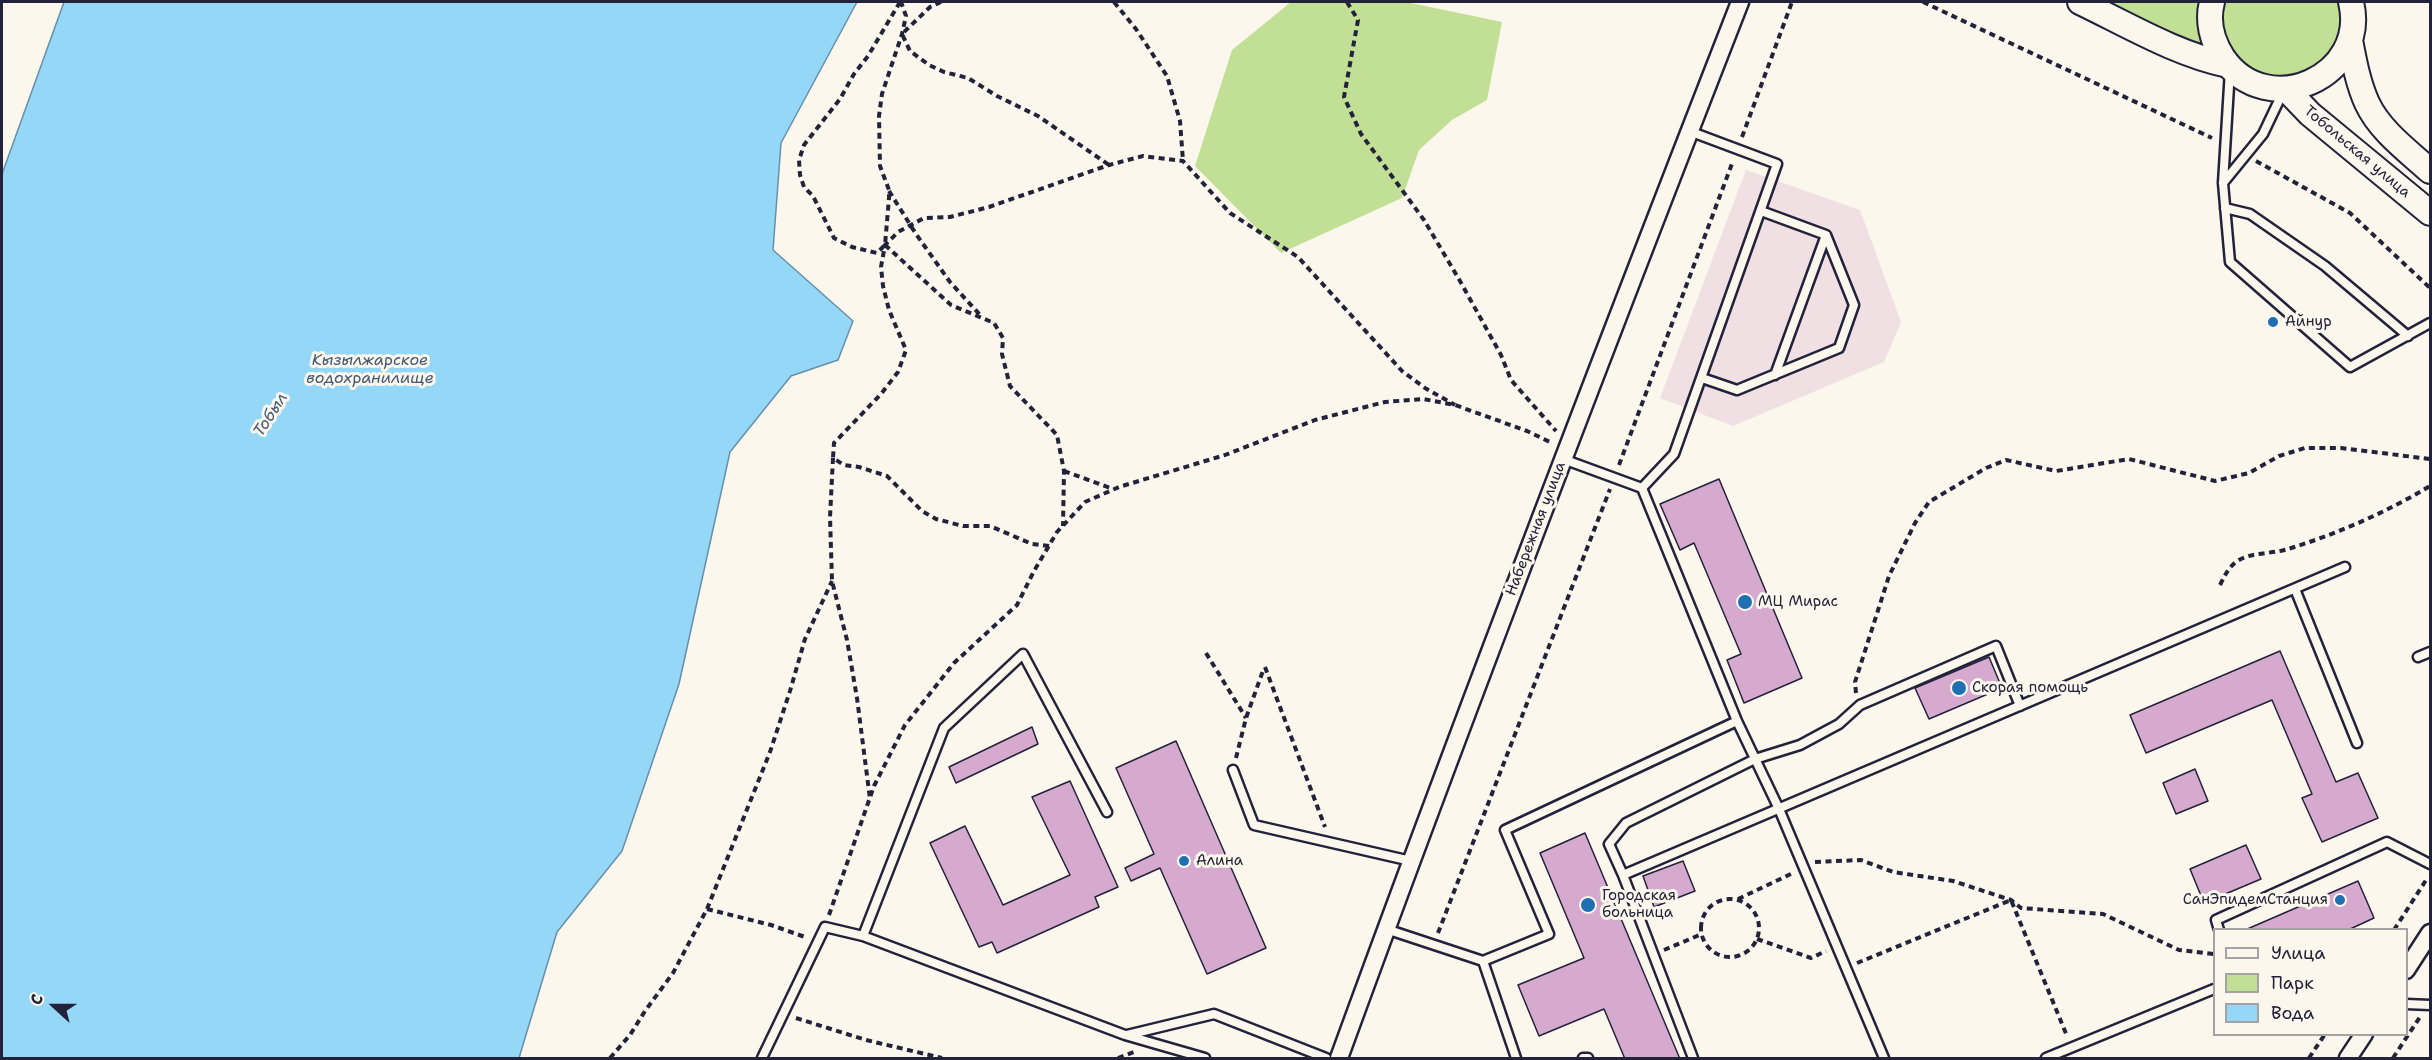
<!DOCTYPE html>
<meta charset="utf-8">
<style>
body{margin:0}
#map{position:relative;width:2432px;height:1060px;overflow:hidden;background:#fbf7ec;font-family:"Shantell Sans",sans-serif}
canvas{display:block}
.frame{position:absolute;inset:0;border:3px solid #22223b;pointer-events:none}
.legend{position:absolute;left:2213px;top:928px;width:195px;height:108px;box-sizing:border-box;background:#fbf7ec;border:2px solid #a4a2a5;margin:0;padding:8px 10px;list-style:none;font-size:18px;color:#22223b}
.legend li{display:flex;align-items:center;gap:12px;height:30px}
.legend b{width:30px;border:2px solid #a4a2a5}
.north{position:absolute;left:24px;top:976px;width:60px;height:60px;-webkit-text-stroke:4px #fbf7ec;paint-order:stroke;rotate:291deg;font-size:16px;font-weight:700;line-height:24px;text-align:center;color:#22223b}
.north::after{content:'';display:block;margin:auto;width:21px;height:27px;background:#22223b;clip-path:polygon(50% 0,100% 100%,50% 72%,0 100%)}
</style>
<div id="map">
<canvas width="2432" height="1060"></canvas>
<div class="frame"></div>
<ul class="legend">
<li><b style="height:8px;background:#fbf7ec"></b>Улица</li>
<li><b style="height:16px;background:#c2df96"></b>Парк</li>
<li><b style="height:16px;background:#94d7f6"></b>Вода</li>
</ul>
<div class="north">С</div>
</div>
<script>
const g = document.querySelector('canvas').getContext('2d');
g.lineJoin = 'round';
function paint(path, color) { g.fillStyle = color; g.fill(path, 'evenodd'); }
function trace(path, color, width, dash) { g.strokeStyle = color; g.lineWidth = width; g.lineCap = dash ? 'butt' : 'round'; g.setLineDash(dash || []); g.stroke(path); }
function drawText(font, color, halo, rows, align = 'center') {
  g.font = font + ' "Shantell Sans",sans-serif'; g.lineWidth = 6; g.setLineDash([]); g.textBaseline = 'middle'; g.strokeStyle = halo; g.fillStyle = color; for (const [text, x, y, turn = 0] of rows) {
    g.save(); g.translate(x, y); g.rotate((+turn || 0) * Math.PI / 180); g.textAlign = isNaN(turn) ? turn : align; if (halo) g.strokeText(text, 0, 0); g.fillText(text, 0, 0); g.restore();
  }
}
const built = new Path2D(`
 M1746 170 1860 210 1901 322 1884 362 1733 426 1660 398Z`);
const green = new Path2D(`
 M1291 2H1406L1502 22 1487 100 1452 120 1419 150 1402 198 1281 253 1195 166 1232 50Z
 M2104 2H2200L2198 15 2202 49Z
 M2225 2H2340C2353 109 2203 92 2225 2Z`);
const water = new Path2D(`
 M64 2H857L781 143 773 250 853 321 838 360 791 376 730 452 679 684 622 851 557 932 519 1058H2V174Z`);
const building = new Path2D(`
 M1719 479 1802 678 1744 703 1727 660 1741 654 1694 543 1680 550 1660 504Z
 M2280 651 2336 782 2358 773 2378 818 2322 842 2302 798 2312 794 2272 700 2146 753 2130 715Z
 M1989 657 2002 688 1929 719 1915 688Z
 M1032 727 1038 744 956 783 949 767Z
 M1176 741 1266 948 1207 974 1160 868 1131 881 1125 868 1154 854 1116 768Z
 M2195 769 2208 801 2176 814 2163 783Z
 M1070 781 1118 887 1095 897 1099 907 997 953 992 942 979 947 930 843 965 826 1003 905 1070 875 1032 797Z
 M1585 833 1680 1059H1625L1604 1009 1539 1036 1518 985 1584 958 1540 853Z
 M2246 845 2261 879 2204 903 2190 869Z
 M1683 861 1695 891 1654 907 1643 876Z
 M2358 881 2374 918 2348 930H2245Z`);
const path = new Path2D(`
 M900 2 868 56 854 74 840 99 804 145 799 160 800 175 804 187 813 196 834 238 852 247 877 253 885 245 889 198V190L880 166 879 116 882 94 902 34 906 16 901 2
 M941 2 930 7 902 34 910 51 929 65 944 72 968 78 997 96 1038 116 1109 165
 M1114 2 1136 29 1167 76 1180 121 1183 161
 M1347 2 1358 20 1344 97 1361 134 1424 220 1460 281 1501 355 1511 380 1556 431
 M1923 2 2212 138
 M1742 137 1792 2
 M2256 161 2350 213 2430 288
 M889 191 916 234 950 282 982 317
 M885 245 951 305 994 323 1003 338 1002 354 1010 386 1057 435 1064 471 1063 526
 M833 458 830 517 832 581 847 640 857 698 870 799
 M1619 465 1733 161
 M1064 471 1113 489
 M1049 546 1032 544 990 526H963L936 519 922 511 887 476 859 467 844 465 833 458 834 443 881 394 898 372 906 350 889 310 883 286 881 267 885 245 898 232 924 218 950 217 989 207 1109 165 1143 156 1183 161 1230 213 1298 257 1402 371 1425 388 1455 405
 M2220 585C2225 575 2229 566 2239 560 2253 552 2273 554 2288 549 2337 534 2387 512 2430 486
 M1206 653 1246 718
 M1265 667 1325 827
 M1856 693 1855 682 1889 576 1915 523 1929 502 1986 468 2006 460 2056 471 2129 459 2215 481 2249 473 2279 456 2305 448H2341L2430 459
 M1236 758 1246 718 1264 668
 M1815 862 1861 860 1893 872 1953 881 2011 900 2021 908 2103 914 2179 950 2214 954
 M1738 899 1793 873
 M1701 928a29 29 0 1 1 58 0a29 29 0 1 1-58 0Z
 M707 909 771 925 805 937
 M829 915 874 786 905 725 954 663 1017 605 1034 571 1057 532 1085 502 1119 487 1225 455 1315 420 1385 402 1423 399 1455 405 1527 431 1552 443
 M2394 930 2428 877
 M1438 933 1610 489
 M1757 939 1811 958 1826 951
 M1664 950 1702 934
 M1857 963 2011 900 2067 1036
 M796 1018 866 1040 942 1058
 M610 1058 630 1035 645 1011 673 973 707 909 770 752 790 691 805 639 832 581
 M1118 1058 1134 1052
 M2309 1058 2325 1034
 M2393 1058 2420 1017`);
const lane = new Path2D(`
 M2230 70 2223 183 2230 262 2350 367 2430 323
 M2223 183 2263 134 2283 92
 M2225 208 2250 214 2325 266 2408 336
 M1775 375 1826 235
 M1702 378 1737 390 1839 348 1854 305 1826 235 1761 211
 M1563 459 1642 488 1737 721 1779 809 1884 1058
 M1642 488 1674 454 1777 164 1689 131
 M2295 589 2357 743
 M2418 657 2430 652
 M2020 706 1996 646 1860 705 1839 724 1800 745 1755 759 1626 823 1609 844 1623 875 2345 567
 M1233 770 1254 825 1411 861
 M1107 812 1023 654 944 728 863 936 1125 1035 1205 1058
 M1623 875 1693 1058
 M1386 929 1483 961 1516 1058
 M2219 930 2216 920 2387 842 2430 864
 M1483 961 1549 934 1505 830 1737 721
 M2406 1004 2430 1005
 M1127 1035 1214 1014 1326 1058
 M762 1058 825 927 863 936
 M1583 1058H1588
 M2046 1058 2214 989`);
const street = new Path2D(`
 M2406 970 2430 933
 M1339 1058C1468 704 1603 353 1740 2
 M2348 1058 2364 1034`);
const secondary = new Path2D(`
 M2080 2C2128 25 2176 54 2228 65
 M2212 2C2207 21 2212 41 2223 58 2267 122 2369 77 2351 2
 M2350 40C2354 61 2358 83 2367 103 2380 131 2408 151 2430 171
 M2286 89 2310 114 2430 213`);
const markers = [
 [2273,322,6,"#1f6fb2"],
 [1745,602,8,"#1f6fb2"],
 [1959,688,8,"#1f6fb2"],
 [1184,861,6,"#1f6fb2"],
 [2340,900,6,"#1f6fb2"],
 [1588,905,8,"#1f6fb2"]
];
const streetNames = [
 ["Тобольская улица",2357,152,40],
 ["Набережная улица",1536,529,-69]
];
const poiNames = [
 ["Айнур",2285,322],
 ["МЦ Мирас",1758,602],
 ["Скорая помощь",1972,688],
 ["Алина",1196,861],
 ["Городская",1602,896],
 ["больница",1602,913],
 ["СанЭпидемСтанция",2328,900,"right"]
];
const waterNames = [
 ["Кызылжарское",370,361],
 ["водохранилище",370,379],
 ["Тобыл",271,415,-57]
];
paint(built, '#f0e0e3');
paint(green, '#c2df96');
paint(water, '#94d7f6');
trace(water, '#668fab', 1.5);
paint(building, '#d5aace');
trace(building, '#22223b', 1.5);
trace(lane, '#22223b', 13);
trace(street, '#22223b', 21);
trace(secondary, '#22223b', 28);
trace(path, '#22223b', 4, [6, 4.5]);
trace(lane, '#fbf7ec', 8);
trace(street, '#fbf7ec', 16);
trace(secondary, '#fbf7ec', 24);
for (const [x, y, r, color] of markers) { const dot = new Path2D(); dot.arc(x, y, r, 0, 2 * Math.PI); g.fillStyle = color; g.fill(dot); trace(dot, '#fbf7ec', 2); }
drawText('15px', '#22223b', '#fbf7ec', streetNames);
drawText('15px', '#22223b', '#fbf7ec', poiNames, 'left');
drawText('italic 16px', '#445873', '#fbf7ec', waterNames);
</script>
